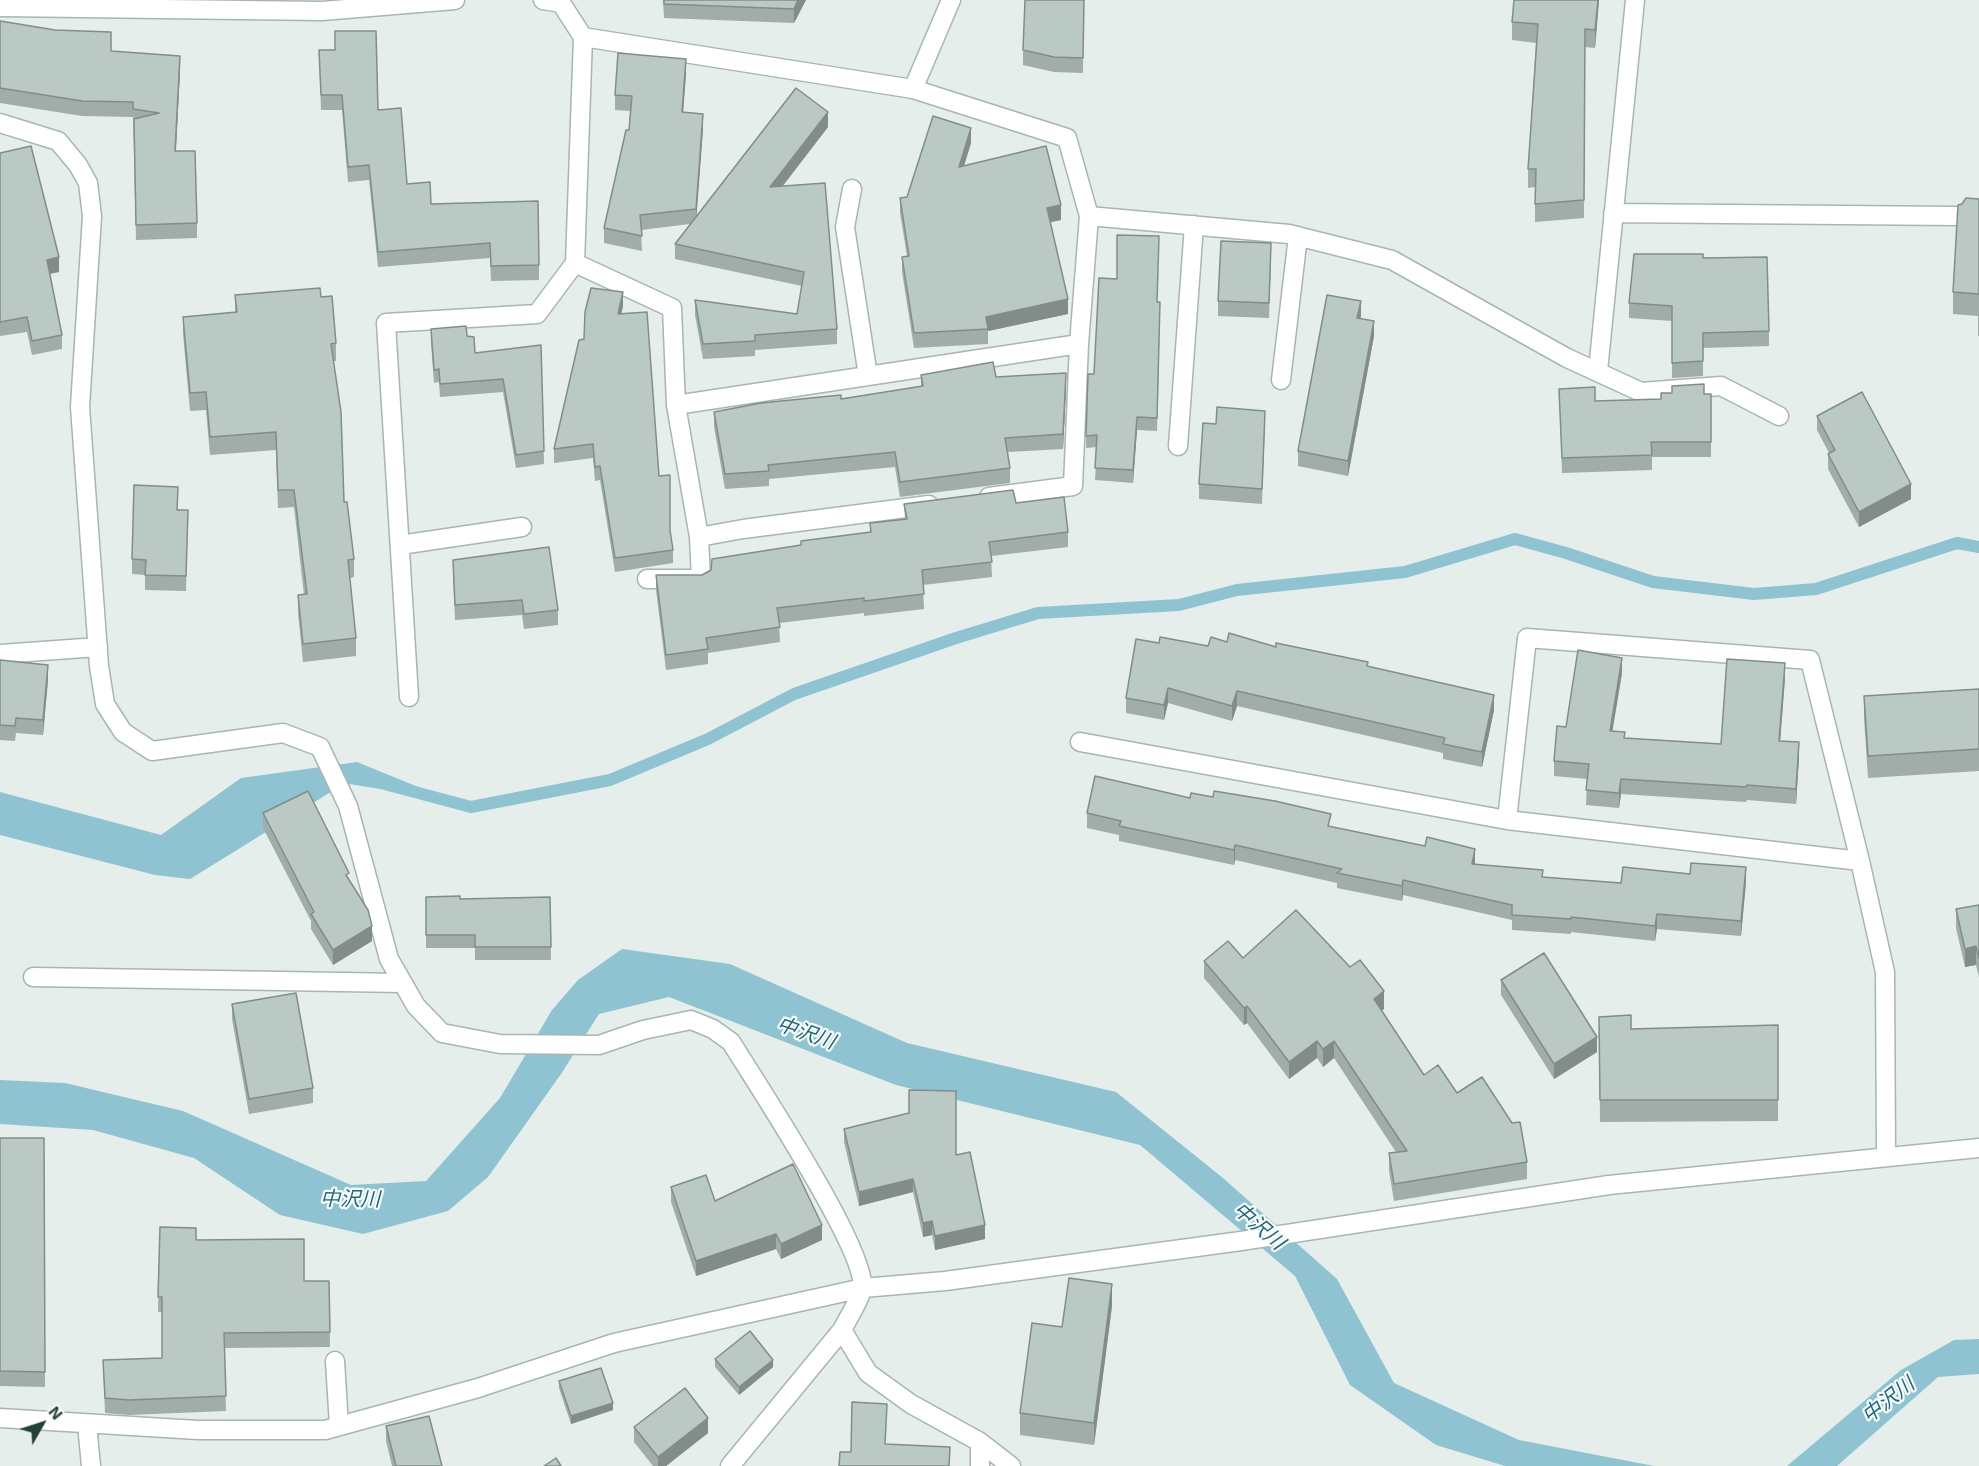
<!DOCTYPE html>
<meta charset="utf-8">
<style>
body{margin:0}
#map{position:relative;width:1979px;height:1466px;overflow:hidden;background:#e5eeeb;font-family:"Exo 2",sans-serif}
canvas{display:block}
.north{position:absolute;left:12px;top:1394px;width:60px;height:60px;-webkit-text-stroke:4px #f6faf8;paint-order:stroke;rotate:51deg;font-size:16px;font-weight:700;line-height:24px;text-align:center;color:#24403a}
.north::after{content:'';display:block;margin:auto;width:21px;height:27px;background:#24403a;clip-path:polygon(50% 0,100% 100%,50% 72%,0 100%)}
</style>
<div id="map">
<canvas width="1979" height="1466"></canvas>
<div class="north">N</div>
</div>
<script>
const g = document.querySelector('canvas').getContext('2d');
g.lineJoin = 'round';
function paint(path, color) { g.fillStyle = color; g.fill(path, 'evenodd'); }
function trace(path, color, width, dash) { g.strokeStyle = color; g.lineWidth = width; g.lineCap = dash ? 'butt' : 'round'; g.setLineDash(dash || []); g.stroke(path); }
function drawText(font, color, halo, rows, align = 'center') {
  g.font = font + ' "Exo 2","Noto Sans JP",sans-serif'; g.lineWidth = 4.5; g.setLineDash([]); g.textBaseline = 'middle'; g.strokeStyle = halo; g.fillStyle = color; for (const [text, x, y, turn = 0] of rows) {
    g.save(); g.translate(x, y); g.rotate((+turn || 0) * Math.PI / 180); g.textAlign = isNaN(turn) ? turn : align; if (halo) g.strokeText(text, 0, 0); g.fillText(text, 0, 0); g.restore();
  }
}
const water = new Path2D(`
 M357 762 445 798 355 777 190 879 155 875 0 835V792L161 835 241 778Z
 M622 949 730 964 907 1043 1116 1092 1223 1178 1337 1279 1394 1383 1519 1440 1654 1466H1505L1436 1445 1350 1385 1295 1276 1140 1145 896 1085 669 997 599 1014 561 1074 488 1177 448 1211 363 1234 280 1215 194 1158 93 1130 0 1124V1080L65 1083 183 1111 351 1185 426 1181 500 1098 552 1010 578 980Z
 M1979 1339V1374L1938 1377 1837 1466H1787L1901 1370 1954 1340Z`);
const stream = new Path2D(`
 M338 776 381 783 471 807 610 780 708 739 794 694 956 638 1038 613 1179 605 1237 590 1405 572 1515 539 1566 553 1653 582 1754 594 1816 589 1957 543 1979 547`);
const minor = new Path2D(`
 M0 7 322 11 455 0
 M583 37 913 89 1067 138 1089 216 1079 344 676 405
 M913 89 951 0
 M0 123 58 141 78 165 88 183 92 216 80 407 99 666 105 704 123 732 152 751 283 733 320 747 348 806 389 959 416 1006 442 1033 500 1044 599 1045 643 1030 691 1020 713 1029 731 1042C755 1081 869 1253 862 1289 861 1298 847 1320 842 1330L868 1373 911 1404 980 1442 1011 1466
 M852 189 845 227 868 376
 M1613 213 1956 216
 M1089 216 1289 234 1392 260 1567 358 1641 392 1721 386 1779 416
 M575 263 672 308 676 405 699 537
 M1598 371 1635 0
 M1281 380 1298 236
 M1178 446 1194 225
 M989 497 1073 486 1079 344
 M400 545 522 527
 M647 579H701L699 537 743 529 929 505
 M0 654 98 647
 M409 697 386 323 537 314 575 263 583 37 561 3 543 0
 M1080 742 1507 820 1860 861
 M1507 820 1527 638 1810 660 1860 861 1885 972 1886 1156
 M33 977 403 983
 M335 1361 339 1426
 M0 1418 198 1430H325L478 1388 614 1343 863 1288 945 1281 1241 1241 1609 1185 1979 1148
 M87 1424 91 1466
 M980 1442V1466
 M730 1466 842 1330`);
const wall = new Path2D(`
 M663 0H806L794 23 664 18Z
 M1084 0 1083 73 1054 72 1023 65V50Z
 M1514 0H1599L1595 48 1585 47 1584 218 1535 222V187L1528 188V169L1536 43 1512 40V22Z
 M0 21 180 71 176 151 197 223V238L136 240 133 117 82 116 0 103Z
 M319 50 378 110 407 184 431 204 539 265V280L491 281 490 258 378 267 369 180 348 182 342 110H321Z
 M686 74 683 112 703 129 696 216 828 127 783 186 837 329V344L755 350V356L703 359 695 315V300L797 314 802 286 675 259V244L690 224 641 230 642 251 604 243V228L629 130 630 111 615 110V95Z
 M971 143 964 166 1061 220 1050 222 1068 314 988 331V344L914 348 902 272V257L907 256 900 213V198L907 197Z
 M0 153 59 272 50 274 62 335V349L32 355 27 332 0 336Z
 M1979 199V336H1978V316L1953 314V292Z
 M1271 258 1269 318 1218 316V301Z
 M1703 258 1769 331V346L1703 348V376L1672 378V321L1629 318V303Z
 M235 295 321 297 336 343V361H333L344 502 354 559V577L349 578 356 638V656L303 662 298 613V595H304L294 507 278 508 276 450 210 455 206 410 190 411 183 334V317L235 312Z
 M1158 302 1160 314 1157 431 1137 430 1133 483 1095 480 1097 447 1086 448V436L1094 374Z
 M623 306 621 314 659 476 670 530 673 550V563L615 572 600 480 595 481 593 458 554 463V449L584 339Z
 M1361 316 1360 319 1374 336 1348 476 1298 466V451Z
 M431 329 467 336 475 353 541 345 544 464 516 468 503 392 440 397 439 382 434 383 431 342Z
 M921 375 996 377 1066 388 1063 449 1008 452 1010 468V483L900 497 895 467 769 479V486L725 489 714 427V412L841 399 921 386Z
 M1559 389 1595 401 1661 399 1704 394H1711V457H1652V470L1562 473Z
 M1817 416 1911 499 1859 527 1828 469V454L1829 453 1817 430Z
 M1265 426 1262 504 1199 499V484Z
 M1016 503 1068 532V547L991 556 992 577 923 585 924 609 864 616V613L779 623 780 642 708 653V664L666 670 656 590V575H702L801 545 870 533V523L905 519 904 504Z
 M177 510H188L186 591 145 590V575L132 574V559Z
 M453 575 558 610V625L524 629 522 615 455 620Z
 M1227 642 1276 647 1368 667 1494 710 1482 767 1443 759V753L1237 706 1232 721 1168 703 1164 720 1126 713V698L1159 643 1208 646Z
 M0 660 48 680 43 735 16 733 15 741 0 740Z
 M1622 673 1612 731 1625 738 1721 744 1785 678 1780 741 1799 757 1796 804 1747 800 1746 802 1621 794 1619 808 1586 805 1587 779 1554 776V761L1566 727Z
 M1979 689V771L1868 778 1864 718V696Z
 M1190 798 1331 827 1475 865 1543 877 1621 883 1746 882 1741 936 1657 929 1655 941 1571 932V934L1512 930V920L1403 895 1402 901 1337 888V883L1235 860 1234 865 1119 841V835L1087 828V813Z
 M263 813 349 880 372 941 333 965 311 929V921L263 828Z
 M426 897 460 899 550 897 551 960H475V948H426Z
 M1979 905V977L1976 965 1965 967 1956 928V909Z
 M1243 958 1384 1009 1381 1011 1424 1075 1457 1093 1527 1162V1179L1394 1201 1389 1171V1153L1396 1152 1334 1058 1323 1067 1317 1058 1289 1079 1247 1023 1244 1025 1204 978V961Z
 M1501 980 1597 1052 1554 1079 1501 995Z
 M232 1004 313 1088V1103L249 1114 232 1019Z
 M1599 1017 1631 1029 1778 1025V1121L1600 1122Z
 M844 1129 956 1155 985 1239 935 1250 932 1235 923 1237 913 1192 859 1206 844 1142Z
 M0 1138H44L45 1387 0 1386Z
 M671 1187 715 1201 822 1240 781 1259 776 1249 696 1276 671 1202Z
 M160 1227 304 1281H329L330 1347 224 1348 226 1411 129 1415 105 1413 103 1360 162 1358V1312H158Z
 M1112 1306 1094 1445 1020 1435V1413L1062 1327Z
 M715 1359 773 1367 739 1395 715 1367Z
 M559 1381 613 1410 571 1424 559 1388Z
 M386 1426 442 1466H392L386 1441Z
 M634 1427 708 1433 666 1466H653L634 1442Z`);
const shadedWall = new Path2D(`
 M798 0H806L794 23V9Z
 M1598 0H1599L1595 48V30Z
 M180 56V71L175 166V151Z
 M686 59V74L682 127V112Z
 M828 112V127L770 202V187Z
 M703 114V129L696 224V209Z
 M971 128V143L959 182V167Z
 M1061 205V220L1047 223V208Z
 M59 257V272L47 274V260Z
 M623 292V306L618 328V314Z
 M1068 299V314L988 331 986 317Z
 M1361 301V316L1357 333V318Z
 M1374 321V336L1348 476V461Z
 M1066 373V388L1063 449V434Z
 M1137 417V430L1133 483V470Z
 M1911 484V499L1859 527V512Z
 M1622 658V673L1610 746V731Z
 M1785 663V678L1779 756V741Z
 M48 665V680L43 735V720Z
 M1168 688V703L1164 720V705Z
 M1237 691V706L1232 721V706Z
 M1494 695V710L1482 767V752Z
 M1799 742V757L1796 804V789Z
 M1621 779V794L1619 808V793Z
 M1235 845V860L1234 865V850Z
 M1475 849V864L1472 879V864Z
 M1746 867V882L1741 936V921Z
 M1403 880V895L1402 901V886Z
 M1657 914V929L1655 941V926Z
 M372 926V941L333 965V950Z
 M1976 946V965L1965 967V949Z
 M1384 991V1009L1374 1016V999Z
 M1247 1006V1023L1244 1025V1008Z
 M1597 1037V1052L1554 1079V1064Z
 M1317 1041V1058L1289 1079V1062Z
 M1334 1041V1058L1323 1067V1049Z
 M913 1179V1192L859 1206V1192Z
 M932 1221V1235L923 1237V1223Z
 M822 1225V1240L781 1259V1244Z
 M985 1225V1239L935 1250V1236Z
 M776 1234V1249L696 1276V1261Z
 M1112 1284V1306L1094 1445V1423Z
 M773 1360V1367L739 1395V1387Z
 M613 1403V1410L571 1424V1416Z
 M708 1418V1433L666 1466H658V1457Z`);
const building = new Path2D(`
 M664 0H798L794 9 664 4Z
 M1025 0H1084L1083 58 1054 57 1023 50Z
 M1514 0H1598L1595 30 1585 29 1584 200 1535 204 1536 169H1528L1538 24 1512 22Z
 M0 21 55 30 111 32V51L180 56 175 151H195L197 223 136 225 134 119 159 113 133 109V102L82 101 0 88Z
 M335 31H376L378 110 401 108 407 184 430 182 431 204 538 201 539 265 491 266 490 243 378 252 369 165 348 167 342 95H321L319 50H335Z
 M618 53 686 59 682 112 703 114 696 209 640 215 642 236 604 228 626 130H629L632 96 615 95Z
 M796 88 828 112 770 187 825 183 837 329 755 335V341L703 344 695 300 797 314 804 272 675 244Z
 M933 116 971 128 959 167 1046 146 1061 205 1047 208 1068 299 986 317 988 329 914 333 902 257 909 256 900 198 907 197Z
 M31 146 59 257 47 260 62 335 32 341 27 317 0 322V153Z
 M1966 198 1979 199V294L1953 292 1958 205 1962 204Z
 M1117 235 1159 236 1157 302H1160L1157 418 1137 417 1133 470 1095 468 1097 435 1086 436 1088 374H1094L1099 278 1117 279Z
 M1221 241 1271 243 1269 303 1218 301Z
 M1634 254H1703V258L1767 257 1769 331 1703 333V361L1672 363V306L1629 303Z
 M320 288 321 297 332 296 336 343 331 344 341 412 344 502H347L354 559 348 560 356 638 303 644 298 595 307 594 294 490H278L276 432 210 437 206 392 190 393 183 317 237 312 235 295Z
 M591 288 623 292 618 314 647 312 659 476 670 475V530L673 550 615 558 600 466 595 467 593 444 554 449 579 340 584 339 585 312Z
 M1327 295 1361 301 1357 318 1374 321 1348 461 1298 451Z
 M466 326 467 336 474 337 475 353 541 345 544 451 516 455 503 379 440 384 439 369 434 370 431 329Z
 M993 362 996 377 1066 373 1063 434 1005 438 1010 468 900 482 895 452 768 465 769 471 725 474 714 412 761 403 841 395V399L923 386 921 375Z
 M1704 384V394H1711V442H1651L1652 455 1562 458 1559 389 1595 387V401L1661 399V393H1672V386Z
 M1862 392 1911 484 1859 512 1828 454 1835 450 1817 416Z
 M1217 407 1265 411 1262 489 1199 484 1203 423 1216 424Z
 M134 485 178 487 177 510H188L186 576 145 575 146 560 132 559Z
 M1013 490 1016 503 1064 497 1068 532 989 542 992 562 922 570 924 594 864 601V598L777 608 780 627 706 638 708 649 666 655 656 575H702L711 570 712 559 801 545V541L871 532 870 523 907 519 904 504Z
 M549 547 558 610 524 614 522 600 455 605 453 560Z
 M1229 633 1276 647V643L1368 662 1367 666 1494 695 1482 752 1443 744 1445 738 1237 691 1232 706 1168 688 1164 705 1126 698 1136 639 1159 643 1160 637 1208 646 1211 637 1227 642Z
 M1578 650 1622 658 1610 731 1625 732 1624 738 1721 744 1727 659 1785 663 1779 741 1799 742 1796 789 1747 785 1746 787 1621 779 1619 793 1586 790 1589 764 1554 761 1557 726 1566 727Z
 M0 660 48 665 43 720 16 718 15 726 0 725Z
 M1979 689V749L1868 756 1864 696Z
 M1095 776 1190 798 1191 793 1213 797 1214 791 1275 801 1331 814 1328 826 1425 846 1427 837 1475 849 1472 864 1543 870 1542 877 1621 883 1623 867 1690 874 1691 863 1746 867 1741 921 1657 914 1655 926 1571 917V919L1512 915V905L1403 880 1402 886 1337 873 1342 869 1235 845 1234 850 1119 826 1121 821 1087 813Z
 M308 791 349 873 346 875 368 910 372 926 333 950 311 914 314 912 263 813Z
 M460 896V899L550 897 551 947H475V935H426V897Z
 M1979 905V958L1976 946 1965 949 1956 909Z
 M1296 910 1350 967 1360 960 1384 991 1374 999 1424 1075 1438 1065 1457 1093 1482 1077 1512 1123 1520 1122 1527 1162 1394 1184 1389 1153 1407 1151 1334 1041 1323 1049 1317 1041 1289 1062 1247 1006 1244 1008 1204 961 1228 941 1243 958Z
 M1544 953 1597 1037 1554 1064 1501 980Z
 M296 993 313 1088 249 1099 232 1004Z
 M1631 1015V1029L1778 1025V1100H1600L1599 1017Z
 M909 1090 956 1091V1155L970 1152 985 1225 935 1236 932 1221 923 1223 913 1179 859 1192 844 1129 909 1113Z
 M0 1138H44L45 1372 0 1371Z
 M793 1164 822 1225 781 1244 776 1234 696 1261 671 1187 706 1175 715 1201Z
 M160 1227 196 1228V1240L304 1239V1281H329L330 1332 224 1333 226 1396 129 1400 105 1398 103 1360 162 1358V1297H158Z
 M1069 1278 1112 1284 1094 1423 1020 1413 1032 1323 1062 1327Z
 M750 1331 773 1360 739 1387 715 1359Z
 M601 1368 613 1403 571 1416 559 1381Z
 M685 1388 708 1418 658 1457 634 1427Z
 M852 1402 887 1404 885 1444 950 1447 949 1466H839L840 1452H851Z
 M429 1416 442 1466H396L386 1426Z
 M556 1458 561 1466H544Z`);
const waterNames = [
 ["中沢川",806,1033,19],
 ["中沢川",350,1199,1],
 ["中沢川",1259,1226,41],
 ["中沢川",1888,1400,-38]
];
paint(water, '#8fc3d1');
trace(stream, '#8fc3d1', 12);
trace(minor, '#a7b6b2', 21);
trace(minor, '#fff', 18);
paint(wall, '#a0ada9');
paint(shadedWall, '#828d89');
paint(building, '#bac9c4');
trace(building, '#828d89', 1.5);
drawText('italic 20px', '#1f667b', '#f6faf8', waterNames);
</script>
